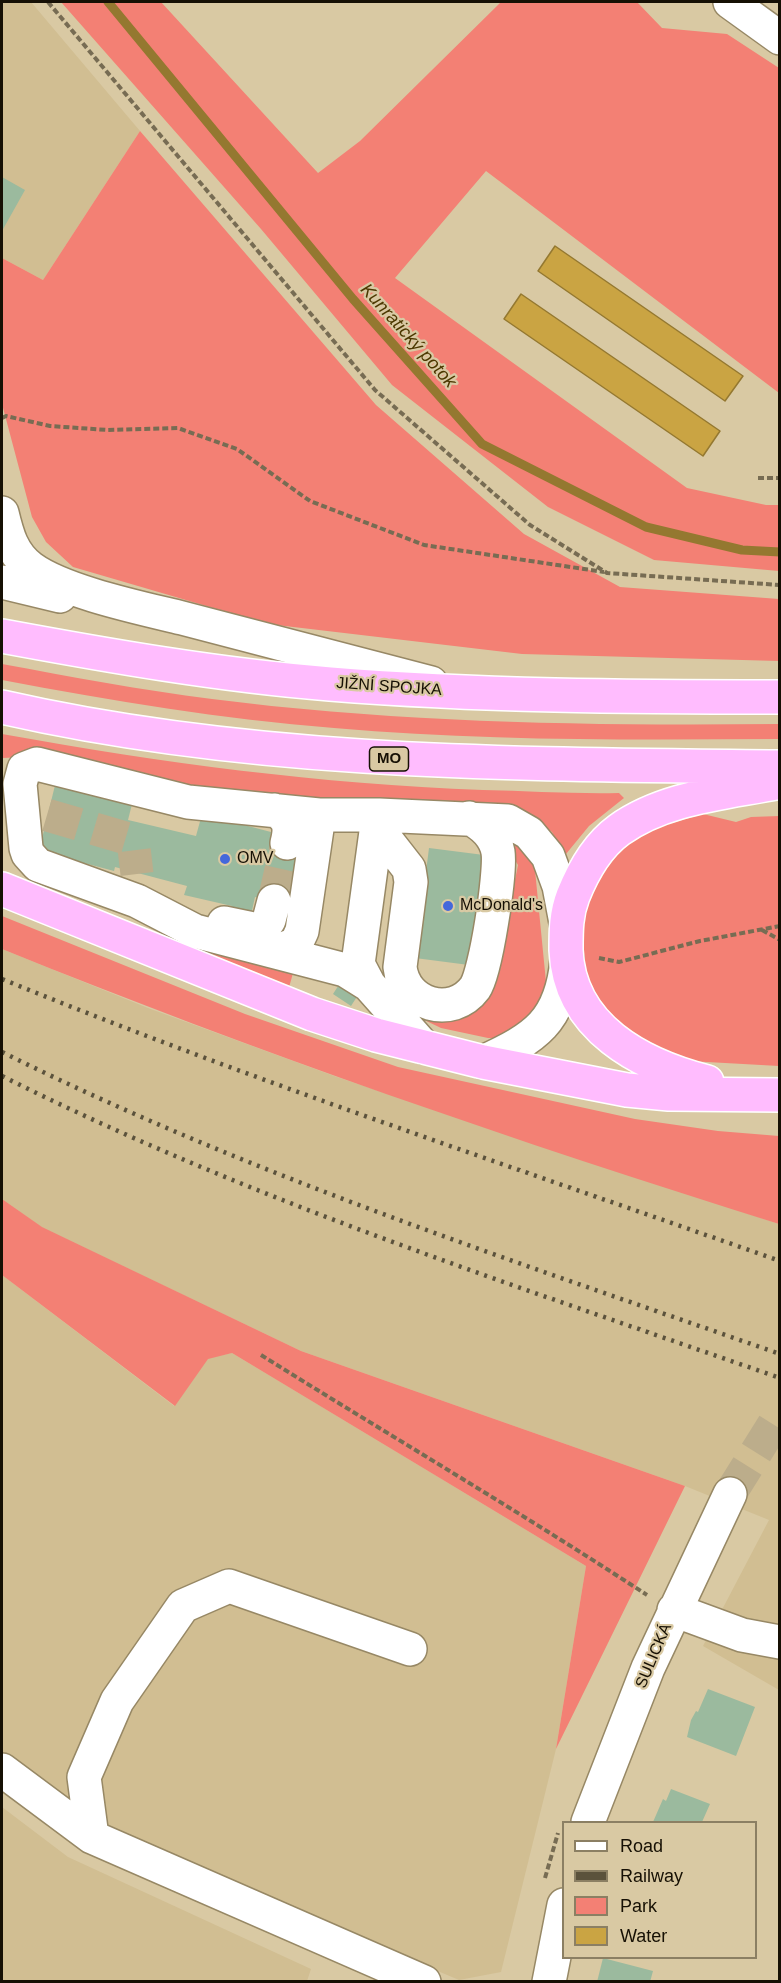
<!DOCTYPE html>
<meta charset="utf-8">
<style>
body{margin:0}
#map{position:relative;width:781px;height:1983px;overflow:hidden;background:#d9c9a3;font-family:Helvetica,sans-serif}
canvas{display:block}
.frame{position:absolute;inset:0;border:3px solid #161004;pointer-events:none}
.legend{position:absolute;left:562px;top:1821px;width:195px;height:138px;box-sizing:border-box;background:#d9c9a3;border:2px solid #8b7f63;margin:0;padding:8px 10px;list-style:none;font-size:18px;color:#161004}
.legend li{display:flex;align-items:center;gap:12px;height:30px}
.legend b{width:30px;border:2px solid #8b7f63}
</style>
<div id="map">
<canvas width="781" height="1983"></canvas>
<div class="frame"></div>
<ul class="legend">
<li><b style="height:8px;background:#fff"></b>Road</li>
<li><b style="height:8px;background:#5b523c"></b>Railway</li>
<li><b style="height:16px;background:#f38074"></b>Park</li>
<li><b style="height:16px;background:#caa443"></b>Water</li>
</ul>
</div>
<script>
const g = document.querySelector('canvas').getContext('2d');
g.lineJoin = 'round';
function paint(path, color) { g.fillStyle = color; g.fill(path, 'evenodd'); }
function trace(path, color, width, dash) { g.strokeStyle = color; g.lineWidth = width; g.lineCap = dash ? 'butt' : 'round'; g.setLineDash(dash || []); g.stroke(path); }
function drawText(font, color, halo, rows, align = 'center') {
  g.font = font + ' Helvetica,sans-serif'; g.lineWidth = 4.5; g.setLineDash([]); g.textBaseline = 'middle'; g.strokeStyle = halo; g.fillStyle = color; for (const [text, x, y, turn = 0] of rows) {
    g.save(); g.translate(x, y); g.rotate((+turn || 0) * Math.PI / 180); g.textAlign = isNaN(turn) ? turn : align; if (halo) g.strokeText(text, 0, 0); g.fillText(text, 0, 0); g.restore();
  }
}
const built = new Path2D(`
 M2 2H31L140 131 43 280 2 258Z
 M2 949 148 1008 337 1077 779 1224V1690L703 1646 769 1520 685 1486 301 1351 41 1227 2 1199Z
 M2 1275 174 1406 208 1358 232 1353 586 1566 556 1749 501 1972 459 1980 99 1827 2 1752Z
 M2 1807 68 1857 311 1969 307 1981H2Z`);
const green = new Path2D(`
 M61 2H161L318 173 360 141 501 2H637L662 28 727 34 779 68V393L486 171 395 278 687 488 766 505H779V571L654 560 548 507 392 385 261 229Z
 M140 131 376 405 524 534 620 587 779 599V661L522 654 268 624 73 567 46 542 32 517 2 404V258L43 280Z
 M2 664C72 677 141 690 212 699 400 723 591 726 779 724V739C631 740 482 741 334 728 222 719 112 701 2 680Z
 M2 734C163 763 319 784 483 790 528 791 574 794 619 793L624 798 589 826 566 854 561 850 552 832 529 815 193 793 26 757 2 758Z
 M703 814 736 822 751 817 779 816V1066L689 1061 648 1047 604 1011 585 975 579 937 587 896 611 858 644 831Z
 M503 841H519L534 860 546 982V989L532 1019 496 1038H488L441 1028 418 1017 419 1008 441 1015 513 890 518 865Z
 M2 873 172 939 295 966 288 991 2 876Z
 M2 916 245 1014 398 1067 635 1119 718 1131 779 1136V1224C517 1142 256 1052 2 949Z
 M2 1199 42 1227 301 1351 685 1486 556 1749 586 1566 232 1353 208 1359 175 1406 2 1275Z`);
const water = new Path2D(`
 M555 246 743 376 725 401 538 271Z
 M521 294 720 431 703 456 504 319Z`);
const stream = new Path2D(`
 M108 2 353 299 482 444 646 527 742 550 780 552`);
const building = new Path2D(`
 M2 177 25 190 2 231Z
 M57 777 134 796 128 820 196 836 202 814 271 832 270 839 300 846 287 904 255 897 251 915 231 910 232 906 184 895 187 886 115 867 114 871 39 851Z
 M429 848 484 855 481 876H486L484 888 480 887 469 965 415 958Z
 M342 980 360 992 351 1006 333 994Z
 M708 1689 755 1707 736 1756 687 1737 691 1720 696 1711 698 1712Z
 M671 1789 710 1804 702 1822H653L663 1799 666 1801Z
 M603 1958 653 1971 650 1982H597Z`);
const minorTunnel = new Path2D(`
 M47 815 129 839 134 848 137 874
 M274 901 287 843
 M730 1494 780 1414`);
const path = new Path2D(`
 M48 2 375 390 530 525 607 573 780 585
 M2 418 6 416 50 426 108 430 178 428 237 449 310 501 424 545 604 572
 M758 478H780
 M762 930 780 940
 M599 958 619 962 700 941 780 926
 M261 1355C389 1435 520 1512 647 1595
 M545 1878 558 1833`);
const minor = new Path2D(`
 M730 2 780 38
 M2 513C7 534 12 554 31 568 64 592 141 608 182 618 265 639 348 661 431 683
 M2 582 60 596
 M274 810C290 818 291 827 287 843
 M377 828 409 869 411 882 400 967C404 1005 452 1019 475 988 486 972 501 872 498 852 495 836 483 825 469 818
 M224 923 253 929 263 928 269 920 274 901
 M278 951 296 944 302 931 319 815
 M369 985 358 964 378 817
 M424 1047 369 985 345 970 195 931 137 901 38 865 28 854 26 848 20 784 24 769 37 764 188 802 319 815H379L508 821 529 833 548 856 559 886 566 923
 M483 1062C535 1038 561 1022 567 960
 M674 1610 742 1635 780 1642
 M2 1770 92 1837 424 1982
 M588 1822 648 1668 730 1494
 M92 1837 84 1777 117 1701 183 1606 229 1586 410 1649
 M549 1982 564 1905`);
const highway = new Path2D(`
 M2 636C110 656 219 675 330 684 479 696 630 697 780 697
 M2 707C257 765 519 764 780 767
 M2 889 312 1014 376 1035 483 1062 627 1090 669 1094 780 1095
 M707 1082C641 1065 569 1028 566 950 566 930 566 914 573 896 583 871 597 846 619 830 665 797 726 793 780 782`);
const rail = new Path2D(`
 M2 979C257 1083 520 1169 780 1261
 M2 1052C251 1176 517 1262 780 1354
 M2 1076C251 1201 517 1286 780 1378`);
const markers = [
 [225,859,6,"#4468db"],
 [448,906,6,"#4468db"]
];
const shields = [
 [389,759,39]
];
const shieldNames = [
 ["MO",389,759]
];
const streetNames = [
 ["JIŽNÍ SPOJKA",389,687,4],
 ["SULICKÁ",654,1656,-67]
];
const poiNames = [
 ["OMV",237,859],
 ["McDonald's",460,906]
];
const waterNames = [
 ["Kunratický potok",408,336,48]
];
paint(built, '#d1be92');
paint(green, '#f38074');
paint(water, '#caa443');
trace(water, '#947830', 1.5);
trace(stream, '#947830', 9);
paint(building, '#9bba9e');
trace(minorTunnel, '#bcad8b', 33, [33, 16]);
trace(minor, '#978865', 36);
trace(highway, '#fff', 36);
trace(path, '#776c53', 4, [6, 3]);
trace(minor, '#fff', 33);
trace(highway, '#ffbcfe', 33);
trace(rail, '#5b523c', 4.5, [3, 6]);
for (const [x, y, r, color] of markers) { const dot = new Path2D(); dot.arc(x, y, r, 0, 2 * Math.PI); g.fillStyle = color; g.fill(dot); trace(dot, '#d9c9a3', 2); }
for (const [x, y, w] of shields) { const box = new Path2D(); box.roundRect(x - w / 2, y - 12, w, 24, 4.5); g.fillStyle = '#d9c9a3'; g.fill(box); trace(box, '#161004', 1.5); }
drawText('bold 15px', '#161004', null, shieldNames);
drawText('16px', '#161004', '#d9c9a3', streetNames);
drawText('16px', '#161004', '#d9c9a3', poiNames, 'left');
drawText('italic 18px', '#4c3800', '#d9c9a3', waterNames);
</script>
